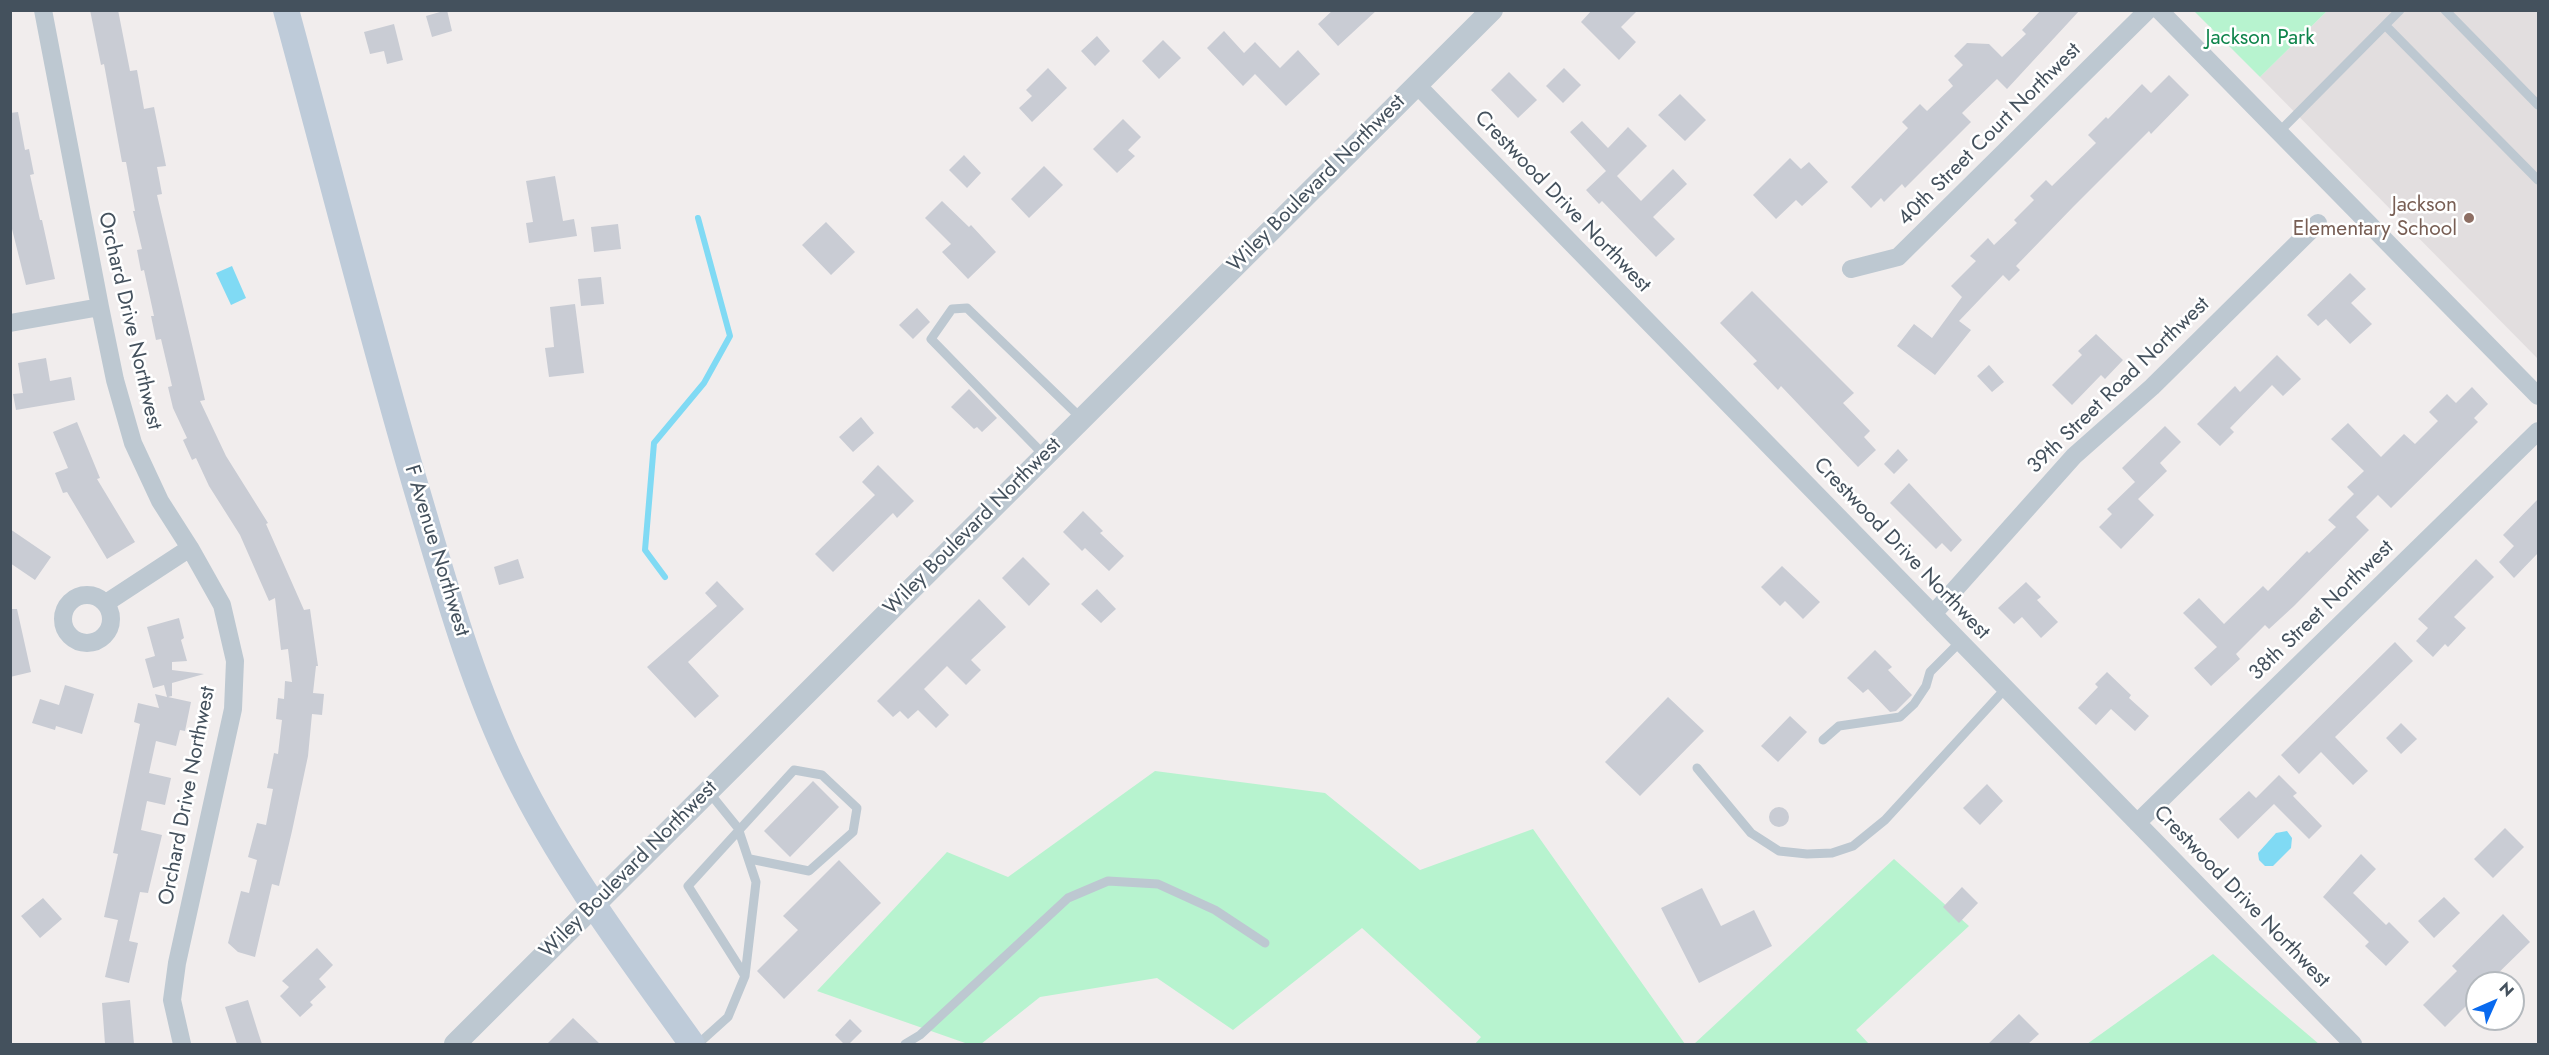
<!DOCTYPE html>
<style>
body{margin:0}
#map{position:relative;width:2549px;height:1055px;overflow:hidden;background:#f1eded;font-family:Jost,sans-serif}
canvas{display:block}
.frame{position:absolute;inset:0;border:12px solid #44515d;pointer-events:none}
.north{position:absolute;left:2465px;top:971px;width:60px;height:60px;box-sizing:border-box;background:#fff;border:2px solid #b4b9be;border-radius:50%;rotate:45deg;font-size:16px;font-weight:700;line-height:24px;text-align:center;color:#44515d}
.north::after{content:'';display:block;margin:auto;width:21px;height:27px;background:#096aef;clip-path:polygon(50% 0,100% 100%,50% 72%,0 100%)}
</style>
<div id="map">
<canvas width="2549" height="1055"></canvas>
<div class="frame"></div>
<div class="north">N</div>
</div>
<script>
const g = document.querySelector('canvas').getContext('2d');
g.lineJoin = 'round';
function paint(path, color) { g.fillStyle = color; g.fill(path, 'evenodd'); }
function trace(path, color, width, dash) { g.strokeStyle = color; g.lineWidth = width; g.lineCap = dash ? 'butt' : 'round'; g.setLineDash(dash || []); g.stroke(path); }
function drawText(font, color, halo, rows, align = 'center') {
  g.font = font + ' Jost,sans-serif'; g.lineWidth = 5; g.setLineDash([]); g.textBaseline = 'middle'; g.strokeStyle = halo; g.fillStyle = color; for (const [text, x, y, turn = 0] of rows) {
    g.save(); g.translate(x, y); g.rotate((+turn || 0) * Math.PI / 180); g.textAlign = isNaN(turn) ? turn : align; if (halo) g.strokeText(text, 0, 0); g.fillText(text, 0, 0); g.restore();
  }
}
const education = new Path2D(`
 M2327 11H2538V359L2260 77Z`);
const green = new Path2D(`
 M2194 11H2327L2260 77Z
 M1155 771 1325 793 1420 870 1533 829 1685 1044H1475L1481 1037 1362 928 1233 1030 1157 978 1040 997 981 1044H968L817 991 947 852 1008 877Z
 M1894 859 1969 926 1856 1030 1869 1044H1694Z
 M2213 954 2319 1044H2087Z`);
const water = new Path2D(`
 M232 266 246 298 231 305 216 273Z
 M2287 831 2292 838 2291 848 2273 866H2265L2259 860 2258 853 2276 833Z`);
const stream = new Path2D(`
 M665 577 645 550 654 443 704 383 730 336 698 218`);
const building = new Path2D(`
 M90 10H118L130 71 137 70 144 109 154 107 166 166 157 167 162 194 157 195 205 400 200 401 226 456 268 523 266 524 304 610 310 609 318 666H316L313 693 324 694 322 715 312 714 308 756 292 831 279 886 272 884 255 957 238 952 228 943 241 891 249 893 257 860 248 857 257 823 266 825 273 789 267 788 274 753 278 754 282 720 276 719 278 698 284 699 285 681 292 682 288 649 281 650 275 598 269 601 240 535 209 486 196 458 192 460 183 440 187 438 173 408 168 387 172 386 161 339 156 340 151 316H154L144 270 141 271 137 250 142 249 133 211H135L126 162H122L104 64 101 65Z
 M447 10 452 31 432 37 426 16Z
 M1333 10H1377L1338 46 1318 24Z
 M1592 10H1638L1621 27 1636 42 1619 60 1581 22Z
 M2041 10H2080L2007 89 1997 79 1962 113 1971 122 1905 188 1902 184 1884 202 1881 198 1871 208 1851 187 1908 128 1902 122 1920 104 1927 111 1953 86 1948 80 1963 65 1954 56 1967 43 1989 44 2002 57 2026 34 2022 30Z
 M394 24 403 60 387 64 384 51 370 54 364 32Z
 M1224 31 1244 53 1255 42 1280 68 1298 50 1320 74 1286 106 1255 74 1243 86 1207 48Z
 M1097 36 1110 51 1095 66 1081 51Z
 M1163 40 1181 58 1159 79 1142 61Z
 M1048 68 1067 88 1032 122 1019 108 1032 96 1026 90Z
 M1564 68 1581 85 1563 103 1546 86Z
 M1509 72 1537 100 1518 118 1491 90Z
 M2169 75 2189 95 2151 134 2149 131 2073 207 2016 266 2020 270 2009 281 2003 275 1959 321 1971 330 1935 375 1897 346 1914 324 1932 338 1962 297 1951 286 1976 261 1970 256 1988 238 1994 245 2017 223 2014 220 2034 200 2030 196 2046 180 2052 186 2096 143 2088 135 2106 117 2108 119 2142 84 2151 93Z
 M1680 94 1706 120 1685 141 1658 115Z
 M18 112 25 150 29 149 34 174 30 175 40 220H42L55 279 26 285 10 221V113Z
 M1123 119 1141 137 1128 150 1135 156 1117 173 1093 149Z
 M1582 121 1608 148 1628 127 1647 146 1617 176 1641 201 1673 169 1687 184 1653 217 1675 239 1656 257 1602 201 1599 204 1586 190 1606 171 1570 132Z
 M964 155 981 173 967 188 949 170Z
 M1790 158 1801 169 1809 162 1828 182 1802 206 1796 200 1776 219 1753 195Z
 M1044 166 1063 185 1029 218 1011 199Z
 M555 176 563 221 574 219 577 236 529 243 526 223 533 222 526 181Z
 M942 201 969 227 971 225 996 252 968 279 942 252 951 244 925 218Z
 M826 222 855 252 831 275 802 245Z
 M618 224 621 249 594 252 591 227Z
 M2350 273 2366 289 2351 303 2372 324 2350 344 2326 319 2318 326 2307 315Z
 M601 277 604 304 581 306 578 279Z
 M1752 291 1854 393 1843 403 1870 431 1864 437 1876 450 1858 467 1781 386 1778 390 1753 364 1757 361 1720 323Z
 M575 304 584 373 549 377 545 348 554 347 550 307Z
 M917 308 930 322 913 339 899 325Z
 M2096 334 2123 360 2105 379 2101 375 2072 405 2052 385 2082 355 2078 351Z
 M2277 355 2301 379 2283 396 2272 385 2230 428 2234 432 2220 446 2197 424 2235 386 2240 392Z
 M46 358 50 381 71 377 75 400 16 410 13 394 23 393 18 363Z
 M1989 365 2004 382 1992 392 1977 376Z
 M2472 387 2488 404 2474 418 2478 422 2391 508 2378 495 2356 517 2369 530 2294 606 2269 629 2265 625 2236 654 2240 659 2211 686 2194 668 2217 647 2183 613 2199 598 2224 624 2263 586 2268 591 2307 551 2309 553 2336 527 2328 520 2354 494 2347 487 2364 471 2331 439 2348 423 2381 457 2404 434 2415 444 2438 421 2429 412 2447 394 2456 403Z
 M969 389 997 418 982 432 977 427 974 429 951 407Z
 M861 417 874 433 853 452 839 437Z
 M77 422 100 478 97 479 135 542 107 559 67 492 63 493 55 473 68 468 53 432Z
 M2165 426 2181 442 2160 463 2167 471 2138 499 2154 515 2121 549 2099 527 2112 514 2107 509 2135 482 2122 468Z
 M1898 449 1908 460 1894 474 1884 464Z
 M878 465 914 501 897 518 893 513 833 572 815 554 875 495 862 482Z
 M1909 483 1962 540 1951 552 1942 543 1936 549 1890 503Z
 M2538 499V553L2514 578 2499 562 2514 546 2503 535Z
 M1083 511 1103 531 1100 533 1124 556 1109 571 1085 548 1082 551 1063 532Z
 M10 529 51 557 35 580 10 563Z
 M1023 557 1050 584 1029 606 1002 578Z
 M518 559 524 578 499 585 494 567Z
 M2476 559 2494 577 2454 617 2466 628 2448 647 2445 644 2433 657 2416 641 2428 628 2418 619Z
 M1782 566 1820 602 1803 619 1785 601 1780 606 1761 587Z
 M717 581 744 609 688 662 719 696 695 718 647 667 717 606 705 593Z
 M2026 582 2041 597 2037 600 2058 622 2041 638 2022 617 2014 624 1998 608Z
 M1097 589 1116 609 1101 623 1081 604Z
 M979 599 1006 627 971 660 981 670 966 685 947 666 924 689 949 715 936 728 918 710 908 719 900 711 893 717 877 701Z
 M10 609H17L31 672 10 677Z
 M179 618 184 638 181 640 187 661 172 662V670L204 674 172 683V696L168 697 191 702 185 731 180 730 176 746 156 741 149 773 171 778 165 805 147 801 141 830 162 835 148 893 140 892 129 941 138 943 129 983 105 977 118 920 104 917 118 854 113 853 140 724 134 722 138 703 159 708 155 694 167 697 164 685 153 688 145 659 155 656 147 627Z
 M2395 642 2413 661 2335 737 2368 771 2353 785 2321 752 2299 774 2281 755Z
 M1875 650 1892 667 1888 670 1912 695 1896 711 1890 712 1868 689 1863 693 1847 678Z
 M2107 672 2131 695 2129 698 2149 716 2135 731 2111 709 2096 725 2078 708 2098 687 2095 684Z
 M65 685 94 694 82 734 56 726 55 730 32 723 40 699 59 705Z
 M1668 697 1704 731 1640 796 1605 762Z
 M1790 716 1807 732 1778 762 1761 746Z
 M2401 723 2417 739 2401 754 2386 738Z
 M2279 775 2297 793 2293 796 2322 826 2309 839 2274 804 2238 839 2219 819 2249 791 2256 798Z
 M813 781 839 807 790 857 764 831Z
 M1987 784 2003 801 1980 825 1963 808Z
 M1769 817a10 10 0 1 1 20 0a10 10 0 1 1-20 0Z
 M2505 828 2524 847 2493 878 2474 859Z
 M2361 854 2376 869 2353 893 2386 925 2389 922 2409 942 2386 966 2365 946 2369 942 2323 897Z
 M839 860 881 903 784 999 757 971 798 930 783 916Z
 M1962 887 1978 903 1959 923 1943 907Z
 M1702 888 1721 926 1754 910 1772 946 1699 983 1661 908Z
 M2444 897 2460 913 2434 938 2418 921Z
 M43 898 62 919 40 938 21 916Z
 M2503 914 2530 942 2488 983H2477V995L2445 1027 2423 1005 2457 971 2452 966Z
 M317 948 333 965 319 979 326 987 310 1002 313 1005 300 1017 280 996 289 987 282 981Z
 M130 1000 134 1044H105L102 1003Z
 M248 1000 258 1032 262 1044H237L225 1007Z
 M2019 1014 2039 1034 2028 1044H1988Z
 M573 1018 600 1044H547Z
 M850 1019 862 1031 849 1044H844L835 1035Z`);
const service = new Path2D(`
 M2445 10 2538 105
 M2385 25 2538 180
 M2279 132 2400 10
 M1045 456 931 339 952 309 967 308 1082 419
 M1823 740 1839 726 1900 717 1914 704 1926 686 1930 672 1960 642
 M1697 768 1751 833 1779 851 1807 854 1832 853 1853 846 1885 820 2006 688
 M745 976 688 886 794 770 822 775 857 808 853 832 809 871 750 859
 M698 1044 728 1017 745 976 756 882 738 828 708 791
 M905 1044 920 1035 1068 898 1108 881 1158 884 1215 910 1265 943`);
const minor = new Path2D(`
 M43 10 100 307 115 380 133 443 160 501 190 548 222 605 235 661 233 709 177 963 172 1000 182 1044
 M2159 10 2538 396
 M1417 85 2353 1044
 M1851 269 1898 257 2148 10
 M10 323 100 307
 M63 619a24 24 0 1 1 48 0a24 24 0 1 1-48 0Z
 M106 603 190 548
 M1933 614 2074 456 2152 387 2318 223
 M2137 823 2538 431`);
const tertiary = new Path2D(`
 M455 1044 1492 10`);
const secondary = new Path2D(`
 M286 10C329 168 369 327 415 484 444 581 470 679 515 771 563 869 629 956 692 1044`);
const markers = [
 [2469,218,6,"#8d6e63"]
];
const parkNames = [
 ["Jackson Park",2260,39]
];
const streetNames = [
 ["40th Street Court Northwest",1990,135,-45],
 ["Wiley Boulevard Northwest",1317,184,-45],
 ["Crestwood Drive Northwest",1562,202,46],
 ["Orchard Drive Northwest",129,321,77],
 ["39th Street Road Northwest",2119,386,-44],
 ["Wiley Boulevard Northwest",973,527,-45],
 ["Crestwood Drive Northwest",1901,549,46],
 ["F Avenue Northwest",436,551,73],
 ["38th Street Northwest",2322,611,-44],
 ["Orchard Drive Northwest",188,796,-79],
 ["Wiley Boulevard Northwest",629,870,-45],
 ["Crestwood Drive Northwest",2241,897,46]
];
const educationNames = [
 ["Jackson",2457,206],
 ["Elementary School",2457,230]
];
paint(education, '#e2dedf');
paint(green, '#b7f3cf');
paint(water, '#80daf4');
trace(stream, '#80daf4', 6);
paint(building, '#c9ccd4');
trace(service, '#bdc8d1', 9);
trace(minor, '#bdc8d1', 18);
trace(tertiary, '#bdc8d1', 22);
trace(secondary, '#becbd9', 26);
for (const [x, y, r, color] of markers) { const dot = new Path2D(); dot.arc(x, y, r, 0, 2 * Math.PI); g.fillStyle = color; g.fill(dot); trace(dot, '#fff', 2); }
drawText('21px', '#0e844b', '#fff', parkNames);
drawText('21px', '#44515d', '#fff', streetNames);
drawText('21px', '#785e54', '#fff', educationNames, 'right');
</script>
